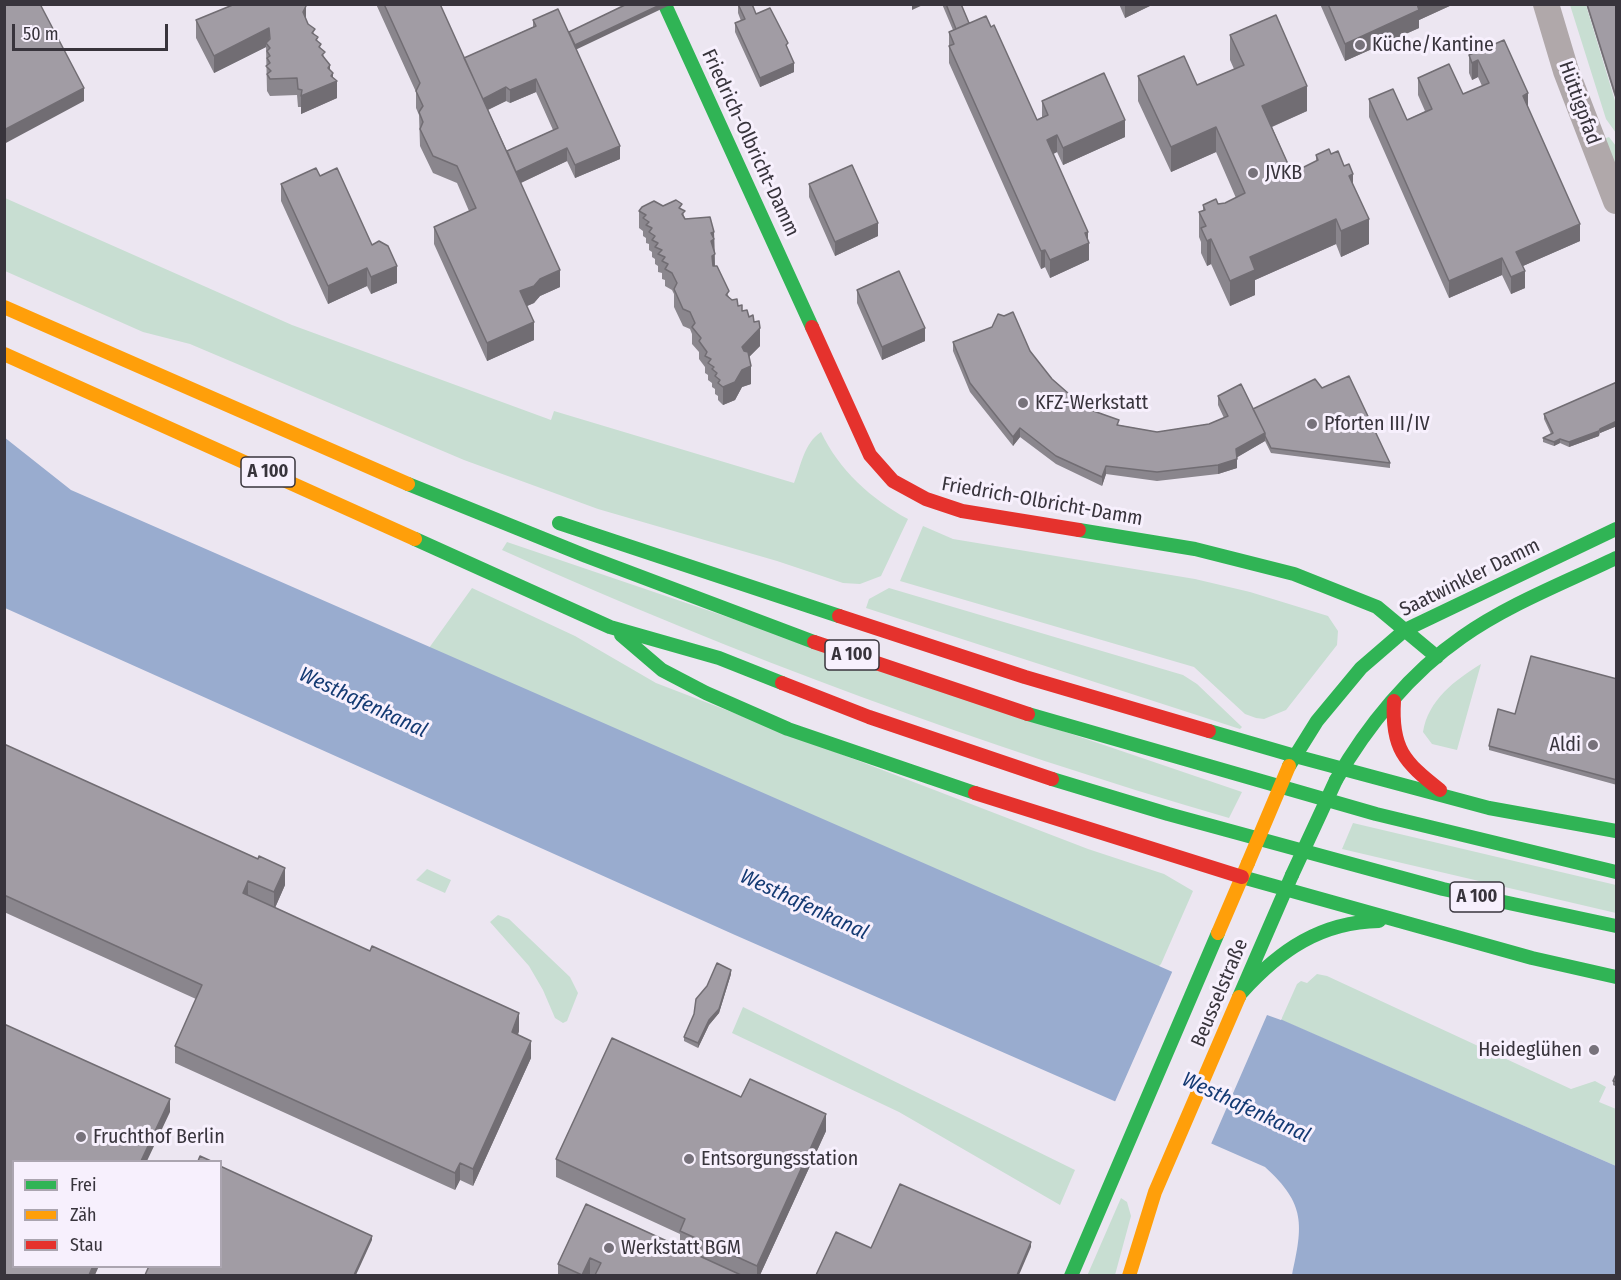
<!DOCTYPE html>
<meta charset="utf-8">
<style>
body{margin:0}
#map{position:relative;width:1621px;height:1280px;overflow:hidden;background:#ece6f1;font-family:"Fira Sans Condensed",sans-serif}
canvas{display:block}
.frame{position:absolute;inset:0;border:6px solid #38343c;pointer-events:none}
.legend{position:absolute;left:12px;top:1160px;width:210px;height:108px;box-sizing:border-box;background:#f7f0fd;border:2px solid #aba5b0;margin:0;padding:8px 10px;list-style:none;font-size:18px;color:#38343c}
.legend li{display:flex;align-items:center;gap:12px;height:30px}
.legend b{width:30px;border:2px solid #aba5b0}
.scale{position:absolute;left:12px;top:24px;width:156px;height:27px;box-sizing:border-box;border:3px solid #38343c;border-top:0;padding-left:8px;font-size:18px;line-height:21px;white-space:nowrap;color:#38343c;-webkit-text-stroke:4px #f7f0fd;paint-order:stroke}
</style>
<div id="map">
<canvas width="1621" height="1280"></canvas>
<div class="frame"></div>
<ul class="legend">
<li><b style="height:8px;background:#30b455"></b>Frei</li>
<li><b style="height:8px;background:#ff9f0a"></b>Zäh</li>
<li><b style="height:8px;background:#e5322d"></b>Stau</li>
</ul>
<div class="scale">50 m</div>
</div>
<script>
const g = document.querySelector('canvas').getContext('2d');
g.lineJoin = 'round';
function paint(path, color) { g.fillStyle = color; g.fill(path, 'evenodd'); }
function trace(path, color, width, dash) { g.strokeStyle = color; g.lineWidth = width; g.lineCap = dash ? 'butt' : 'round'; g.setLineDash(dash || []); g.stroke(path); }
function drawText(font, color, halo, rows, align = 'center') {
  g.font = font + ' "Fira Sans Condensed",sans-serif'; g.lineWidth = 6; g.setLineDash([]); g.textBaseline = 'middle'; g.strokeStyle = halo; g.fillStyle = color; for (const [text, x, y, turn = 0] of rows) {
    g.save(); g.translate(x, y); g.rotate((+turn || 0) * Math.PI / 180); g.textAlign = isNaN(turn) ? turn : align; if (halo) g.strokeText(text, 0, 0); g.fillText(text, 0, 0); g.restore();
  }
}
const green = new Path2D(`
 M1570 5H1586L1616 104V133L1606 119Z
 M1609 137 1616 146V171L1603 139Z
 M5 198 292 325 551 420 554 411 794 483C801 466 804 443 821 432 839 470 871 499 908 519L881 576 860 584 843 583 777 561 598 509 464 460 190 344 143 332 5 271Z
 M923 526 953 539 1195 579 1250 592 1328 616 1338 631 1337 645 1286 710 1264 719 1256 718 1245 714 1194 667 900 581Z
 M507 542 1242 792 1229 818C981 746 738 656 502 550Z
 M472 588 575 636 656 683 1088 849 1164 874 1193 891 1161 964 1158 967 429 648Z
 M889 588 1183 675 1197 684 1242 727 1240 729 866 608 869 599Z
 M1481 664 1457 750 1432 744 1423 732C1428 700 1455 680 1481 664Z
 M1353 823 1616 885V913L1342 849Z
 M427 869 451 880 445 893 416 880Z
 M498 915 509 919 570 977 578 993 567 1021 563 1023 555 1018 543 990 529 966 490 922Z
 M1317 974 1327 976 1571 1089 1595 1081 1606 1087 1599 1102 1616 1109V1166L1281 1020 1297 984 1301 981 1307 983Z
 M743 1007 1075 1170 1060 1205 899 1112 732 1033Z
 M1121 1198 1127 1202 1131 1216 1115 1275 1087 1276Z`);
const water = new Path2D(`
 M4 437 71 490 1616 1166V1275H1292C1303 1225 1306 1204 1265 1167L735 935 5 608Z`);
const pier = new Path2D(`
 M1173 970 1282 1018 1281 1020 1267 1015 1211 1144 1215 1149 1114 1104Z`);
const street = new Path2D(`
 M1546 4 1566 71 1616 201`);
const fast = new Path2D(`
 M666 7 812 327
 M408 484 586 556 814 642
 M559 523 839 616
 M1079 530 1195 549 1294 574 1377 607 1437 657
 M415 539 610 627 719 658 782 683
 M621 635 662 670 706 693 788 729 975 793
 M1028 714 1376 814 1616 872
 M1209 731 1295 756
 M1295 756 1489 808 1616 831
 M1289 766 1317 721 1361 668 1405 630 1616 529
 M1052 779 1168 814 1443 889 1616 926
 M1336 780C1367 726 1410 673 1462 637 1509 604 1564 583 1616 558
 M1242 877 1532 958 1616 977
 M1242 992C1280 950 1321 922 1379 921
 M1239 997 1292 875
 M1071 1276 1218 933`);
const slow = new Path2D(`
 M4 307 408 484
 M4 354 415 539
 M1218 933 1248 863
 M1129 1276 1155 1192 1239 997`);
const jam = new Path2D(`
 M812 327 870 455 893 481 926 499 962 511 1079 530
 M839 616 1025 677 1209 731
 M814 642 1028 714
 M782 683 869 717 1052 779
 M1394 701C1391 748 1404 762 1440 790
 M975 793 1242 877`);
const fastBridge = new Path2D(`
 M1292 875 1336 780`);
const slowBridge = new Path2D(`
 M1248 863 1289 766`);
const wall = new Path2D(`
 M376 4H440L464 58 533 27V20L576 49 620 159 575 178 567 161 521 183 560 287 540 296 534 303 527 306 534 340 487 361 434 244V227L469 211 457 183 433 173 420 146 419 115 416 108V92ZM536 92 553 130 507 151 488 110 506 101 510 103Z
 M738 4 756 14 788 51 794 72 760 87 735 32V23L741 21 738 13Z
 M942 4H961L969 23 1037 120 1042 117V101L1125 137 1063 165 1057 152 1053 154 1088 240 1089 260 1050 278 1045 267 1041 269 949 63V32L953 30Z
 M1119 4H1154L1125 18Z
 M1320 4H1454L1419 20V28L1345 61Z
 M1586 4H1617V104Z
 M196 20H306L315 35 333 78 337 98 301 114V107H298L297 95 270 96 267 91 266 47 214 73 196 38Z
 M1230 35 1307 111 1272 127 1292 173 1316 161V155L1331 154 1353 186 1369 244 1341 257 1336 244 1255 280V295L1230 306 1211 264 1207 266 1201 253V242L1199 237V212L1203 211V205L1225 203 1236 198 1216 152 1171 172 1138 101V76L1197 85 1234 69 1230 60Z
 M1504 40 1528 107 1580 241 1523 266 1525 288 1511 294 1502 275 1449 298 1369 117V99L1407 120 1425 111 1418 95V78L1463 94 1482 86 1478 77 1472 80 1469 73V55Z
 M320 176 372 245 397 283 371 294 367 286 328 304 281 201V184Z
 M809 184 878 236 835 256 809 197Z
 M663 206 682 209 685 219 714 232 715 266 729 297 754 322 760 346 749 357 751 384 742 387 735 400 723 405 718 400V396L715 394V389L712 387V383L708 380V375L705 373V367L699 359V352L692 344V334L690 329 683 326 674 307V294L672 290 665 286V280L662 279V273L658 272V266L655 264V259L652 257V252L649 250V244L646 243V238L643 236V231L639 228V211Z
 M857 290 925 341 882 360 857 303Z
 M953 342 1030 351 1052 379 1085 408 1119 425 1157 432 1209 424 1224 418 1218 405V396L1253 409 1322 388 1390 463V468L1271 453 1265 441 1237 457V468L1218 474 1157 481 1106 474 1102 486 1056 464 1020 437 1013 446 970 392 953 351Z
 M1617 382V426L1600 433 1599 436 1569 447 1560 443 1554 446 1543 442V438L1551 434 1544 419V414Z
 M1617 679V785L1489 750V746L1515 714Z
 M4 744 285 885 275 908 519 1031 518 1035 531 1058 473 1186 460 1180 455 1190 175 1063V1046L196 999 4 912Z
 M731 974 719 1013 709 1025 698 1048 684 1041V1037Z
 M1617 1072V1087L1613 1085V1081Z
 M741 1097 826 1131 760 1275H558V1264L586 1204 680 1247V1234L556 1177V1159Z`);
const shadedWall = new Path2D(`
 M662 4H672L571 52V47Z
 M912 4H925L912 10Z
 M1125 4H1154L1125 18Z
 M1416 4H1454L1419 20V28L1345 61V44Z
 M306 6V24L303 12Z
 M269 28V46L266 43V47L214 73V56Z
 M1478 60V77L1472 80V63Z
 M794 63V72L760 87V78Z
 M330 65V83L331 76 333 73V82L337 81V98L301 114V96Z
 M536 79V92L510 103V90Z
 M1307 86V111L1262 131V106Z
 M506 87V101L481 113V99Z
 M84 88V101L4 144V130Z
 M1528 93V111L1523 96Z
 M1125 120V137L1063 165V148Z
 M1216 127V152L1171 172V147Z
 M1057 135V152L1047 157V140Z
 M620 146V159L575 178V165Z
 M567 148V161L514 186V172Z
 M1353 174V199L1349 176Z
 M1336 219V244L1255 280V295L1230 306V281L1250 257Z
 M1369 219V244L1341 257V231Z
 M878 223V236L835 256V242Z
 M1580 224V241L1516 269V252Z
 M714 232 715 271 712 274 711 233Z
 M1088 232V243H1089V260L1050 278V260L1085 233Z
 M1211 239V264L1207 266V241Z
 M1045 250V267L1041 269V251Z
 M1502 258V275L1449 298V281Z
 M397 266V283L371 294V277Z
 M367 268V286L328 304V286Z
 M560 270V287L540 296 534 303 520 309V291L540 279Z
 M1525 271V288L1511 294V277Z
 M534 322V340L487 361V343Z
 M760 328V346L742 364V347Z
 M925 328V341L882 360V347Z
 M751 366V384L742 387 735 400 723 405V387L742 370Z
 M1617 421V426L1600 433V429Z
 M1020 428V437L1013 446V437Z
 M1599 431V436L1569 447V442Z
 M1265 433V441L1236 458V449Z
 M1560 439V443L1554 446V442Z
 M1237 459V468L1218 474V465Z
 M1106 466V474L1102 486V477Z
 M285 868V885L274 910V892Z
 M248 881V898L243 893Z
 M731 970V974L719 1013 709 1025 698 1048V1043Z
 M519 1013V1031L512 1049V1032Z
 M531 1041V1058L473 1186V1169Z
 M170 1099V1112L147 1161H141Z
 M826 1114V1131L760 1275H757V1266Z
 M460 1163V1180L455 1190V1173Z
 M372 1236V1240L356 1275H354Z
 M1031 1242V1247L1019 1275H1017Z
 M590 1258V1275H582Z
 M93 1266H99L95 1275H89Z`);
const building = new Path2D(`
 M4 4H40L84 88 4 130Z
 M235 4H305L306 6 303 12 308 24 315 29 312 33 318 37 316 40 321 44 319 47 325 52 322 55 330 65 328 68 333 73 331 76 337 81 301 96 302 90 298 89 297 78 270 79 267 74 271 71 266 66 270 63 267 58 270 56 267 51 270 48 266 43 270 39 269 28 214 56 196 20Z
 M384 4H440L560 270 540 279 534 286 520 291 534 322 487 343 434 227 476 208 457 166 433 156 420 129 423 122 419 112 423 106 416 91 420 83Z
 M627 4H662L575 45 569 32Z
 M738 4H752L756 14 770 8 788 43 786 45 794 63 760 78 735 23 745 19Z
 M946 4H961L969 23 956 29Z
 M1328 4H1417L1419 10 1345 44Z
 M1587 4H1617V100Z
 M558 9 620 146 575 165 567 148 516 172 507 151 558 128 536 79 510 90 506 87 483 99 464 58 536 26 533 20Z
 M1276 15 1307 86 1262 106 1292 173 1318 160 1316 155 1329 149 1331 154 1338 151 1344 166 1349 164 1353 174 1349 176 1369 219 1341 231 1336 219 1250 257 1255 270 1230 281 1211 239 1207 241 1201 228 1206 226 1199 212 1205 210 1203 205 1216 199 1218 204 1225 203 1245 193 1216 127 1171 147 1138 76 1184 56 1197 85 1244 65 1230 35Z
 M986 16 991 27 994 25 1037 120 1048 115 1042 101 1104 73 1125 120 1063 148 1057 135 1047 140 1088 232 1085 233 1089 243 1050 260 1045 250 1041 251 949 46 954 44 949 32Z
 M1504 40 1528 93 1523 96 1580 224 1516 252 1525 271 1511 277 1502 258 1449 281 1369 99 1393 89 1407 120 1432 109 1418 78 1449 64 1463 94 1489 83 1478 60 1472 63 1469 55Z
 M852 165 878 223 835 242 809 184Z
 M316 168 320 176 337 168 372 245 379 241 388 246 397 266 371 277 367 268 328 286 281 184Z
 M676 200 682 204 679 208 685 211 682 214 685 219 710 217 714 232 711 233 714 239 711 241 715 254 712 256 713 266H717L729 291 726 295 732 300 737 299 738 306 742 305V311L747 310 749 317 753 315 754 322 759 321 760 328 742 347 744 351 748 352 751 366 742 370 735 382 723 387 718 383 720 380 715 376 717 373 712 369 714 367 708 363 711 359 705 356 707 352 699 341 701 338 692 327 695 323 690 312 683 309 674 289 677 283 672 273 665 269 668 264 662 261 665 257 658 254 662 250 655 247 658 243 652 240 655 236 649 232 652 228 646 225 649 222 643 218 646 215 639 211 642 207 654 201 663 206Z
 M899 271 925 328 882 347 857 290Z
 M1013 312 1030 351 1052 379 1085 408 1119 420 1117 425 1157 432 1209 424 1228 416 1218 396 1241 384 1265 433 1236 449 1237 459 1218 465 1157 472 1106 466 1102 477 1056 456 1020 428 1013 437 970 383 953 342 992 327 998 314 1004 316Z
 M1349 376 1390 463 1271 448 1265 436V433L1253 409 1315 379 1322 388Z
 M1617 382V421L1600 429 1599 431 1569 442 1560 439 1554 442 1543 438 1553 433 1544 414Z
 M1531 656 1617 679V780L1489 746 1498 709 1515 714Z
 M4 744 258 859 259 856 285 868 274 892 248 881 243 893 370 951 372 946 519 1013 512 1032 531 1041 473 1169 460 1163 455 1173 175 1046 202 985 4 895Z
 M717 963 731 970 719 1009 709 1020 698 1043 684 1037 694 1014 696 999 707 986Z
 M4 1024 170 1099 141 1161H14V1266H93L89 1275H4Z
 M612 1038 741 1097 750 1079 826 1114 757 1266 680 1231 685 1219 556 1159Z
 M1617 1072V1082L1613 1081Z
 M200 1156 211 1161H198Z
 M220 1166 372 1236 354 1275H145L149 1266H220Z
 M900 1184 1031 1242 1017 1275H816L836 1232 871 1248Z
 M586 1204 741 1275H595L601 1263 590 1258 582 1275 558 1264Z`);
const markers = [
 [1360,45,6,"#77727b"],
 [1253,173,6,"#77727b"],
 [1023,403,6,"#77727b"],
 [1312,424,6,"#77727b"],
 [1593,745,6,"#77727b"],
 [1594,1050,6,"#77727b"],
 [81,1137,6,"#77727b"],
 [689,1159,6,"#77727b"],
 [609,1248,6,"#77727b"]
];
const shields = [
 [268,472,54],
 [852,655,54],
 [1477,897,54]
];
const shieldNames = [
 ["A 100",268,472],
 ["A 100",852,655],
 ["A 100",1477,897]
];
const poiNames = [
 ["Küche/Kantine",1372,45],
 ["JVKB",1265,173],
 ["KFZ-Werkstatt",1035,403],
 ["Pforten III/IV",1324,424],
 ["Aldi",1581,745,"right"],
 ["Heideglühen",1582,1050,"right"],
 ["Fruchthof Berlin",93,1137],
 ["Entsorgungsstation",701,1159],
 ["Werkstatt BGM",621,1248]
];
const streetNames = [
 ["Hüttigpfad",1579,103,70],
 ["Friedrich-Olbricht-Damm",750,143,65],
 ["Friedrich-Olbricht-Damm",1042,502,10],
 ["Saatwinkler Damm",1470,578,-26],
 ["Beusselstraße",1220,993,-67]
];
const waterNames = [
 ["Westhafenkanal",363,703,25],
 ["Westhafenkanal",804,905,25],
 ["Westhafenkanal",1246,1108,25]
];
paint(green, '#c8ded2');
paint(water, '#99accf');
paint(pier, '#ece6f1');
trace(street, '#b0a8aa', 26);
trace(fast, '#30b455', 14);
trace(slow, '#ff9f0a', 14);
trace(jam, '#e5322d', 14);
trace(fastBridge, '#30b455', 14);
trace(slowBridge, '#ff9f0a', 14);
paint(wall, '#8a868d');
paint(shadedWall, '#716d73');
paint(building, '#a19ca4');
trace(building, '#716d73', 1.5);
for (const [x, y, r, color] of markers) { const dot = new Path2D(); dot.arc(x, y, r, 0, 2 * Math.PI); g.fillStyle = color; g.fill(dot); trace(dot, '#f7f0fd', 2); }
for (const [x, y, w] of shields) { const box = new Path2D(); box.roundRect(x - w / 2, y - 15, w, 30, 4.5); g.fillStyle = '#f7f0fd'; g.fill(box); trace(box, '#38343c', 1.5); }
drawText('bold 18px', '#38343c', null, shieldNames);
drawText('20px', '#38343c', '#f7f0fd', poiNames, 'left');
drawText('20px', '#38343c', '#f7f0fd', streetNames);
drawText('italic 21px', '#143a73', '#f7f0fd', waterNames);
</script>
